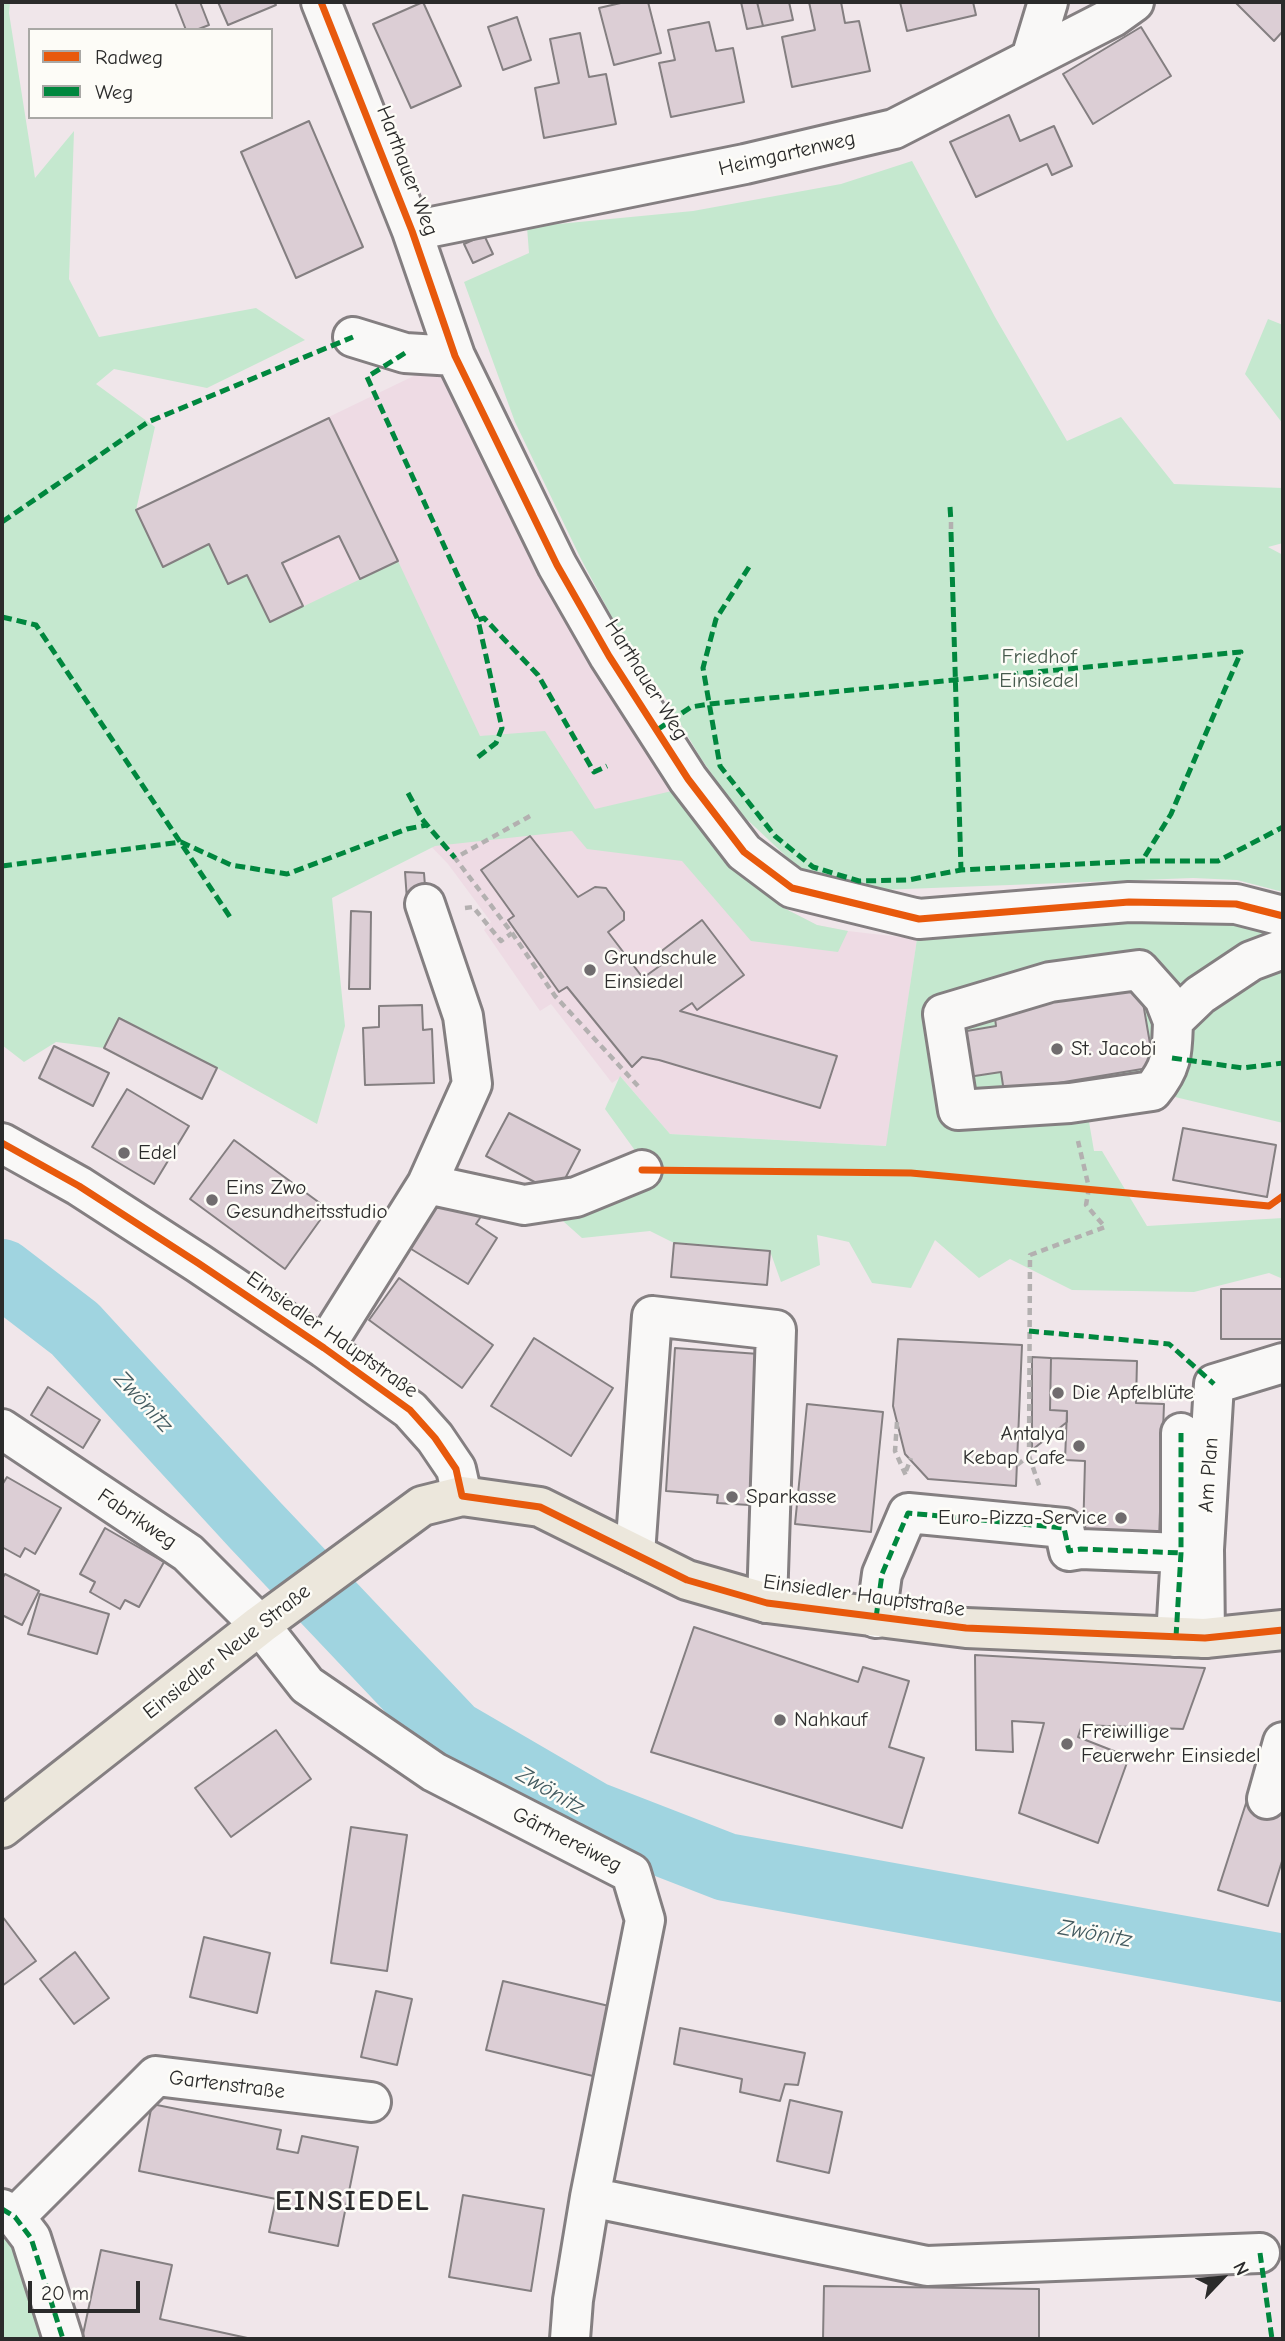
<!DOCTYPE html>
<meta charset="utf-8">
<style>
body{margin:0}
#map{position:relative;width:1285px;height:2341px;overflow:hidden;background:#f0e6ea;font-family:"Comic Neue",sans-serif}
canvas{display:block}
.frame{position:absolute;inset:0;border:4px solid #2b2b2b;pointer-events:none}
.legend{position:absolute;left:28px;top:28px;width:245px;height:91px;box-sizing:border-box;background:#fdfcf7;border:2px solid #a9a8a5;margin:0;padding:9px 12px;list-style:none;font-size:21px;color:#2b2b2b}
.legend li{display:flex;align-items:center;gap:14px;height:35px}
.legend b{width:35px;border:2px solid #a9a8a5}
.north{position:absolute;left:1187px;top:2243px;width:70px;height:70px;-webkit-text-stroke:5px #fdfcf7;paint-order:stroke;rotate:64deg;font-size:19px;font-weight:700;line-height:28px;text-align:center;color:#2b2b2b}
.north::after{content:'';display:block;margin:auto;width:24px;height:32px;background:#2b2b2b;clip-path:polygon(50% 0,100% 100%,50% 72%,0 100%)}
.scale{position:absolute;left:28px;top:2281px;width:112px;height:32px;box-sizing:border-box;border:4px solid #2b2b2b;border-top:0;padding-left:9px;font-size:21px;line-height:24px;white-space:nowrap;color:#2b2b2b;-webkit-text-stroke:5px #fdfcf7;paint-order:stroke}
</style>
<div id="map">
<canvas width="1285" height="2341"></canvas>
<div class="frame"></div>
<ul class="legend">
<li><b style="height:9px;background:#e8590c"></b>Radweg</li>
<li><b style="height:9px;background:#00873e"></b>Weg</li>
</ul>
<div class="north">N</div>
<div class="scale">20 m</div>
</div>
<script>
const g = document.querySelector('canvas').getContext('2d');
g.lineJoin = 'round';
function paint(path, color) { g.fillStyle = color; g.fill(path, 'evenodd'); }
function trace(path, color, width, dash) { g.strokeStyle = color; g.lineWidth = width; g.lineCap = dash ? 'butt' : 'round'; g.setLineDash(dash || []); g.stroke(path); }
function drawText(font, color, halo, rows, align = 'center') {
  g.font = font + ' "Comic Neue",sans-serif'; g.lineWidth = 5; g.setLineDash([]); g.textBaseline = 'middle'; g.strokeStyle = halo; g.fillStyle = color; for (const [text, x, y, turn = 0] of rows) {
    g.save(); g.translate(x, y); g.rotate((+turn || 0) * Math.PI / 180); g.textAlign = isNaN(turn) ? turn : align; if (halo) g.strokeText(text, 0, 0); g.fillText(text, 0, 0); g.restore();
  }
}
const built = new Path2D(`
 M424 371 447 377 737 869 780 906 817 925 848 931 917 939 887 1146 670 1134 621 1077 612 1083 551 1004 540 1011 484 930 491 922 448 864 163 567 136 510Z`);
const green = new Path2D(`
 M2 2H10L9 13 35 178 74 131 69 279 99 337 256 308 305 340 207 388 114 369 96 384 155 427 136 510 164 566 209 544 228 584 247 575 271 622 398 561 480 736 545 731 595 809 672 791 701 820 737 869 780 906 817 925 848 931 838 952 751 941 682 861 587 849 572 831 435 846 332 898 345 1026 317 1124 217 1068 119 1018 104 1048 56 1042 24 1062 2 1045Z
 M912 161 995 317 1067 441 1121 417 1174 484 1283 488V543L1268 547 1283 555V892L1237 880 1193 878 879 890 806 875 737 810 700 757 662 692 625 642 581 559 515 422 464 282 529 253 527 227 693 211 841 184Z
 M1268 319 1283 325V424L1245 374Z
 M1101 924H1241L1283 937V1123L1171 1096 1087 1110 1094 1151H1102L1147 1226 1283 1218V1279L1269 1273 1194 1292 1072 1290 1010 1259 979 1278 935 1240 911 1288 872 1283 849 1242 817 1235 820 1265 781 1282 770 1251 674 1243 650 1231 582 1238 554 1213 639 1156 605 1109 620 1076 670 1134 886 1146 917 939 952 930Z
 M2 2231 17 2244 43 2339H2Z`);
const river = new Path2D(`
 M2 1273 75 1329 255 1525 453 1734 592 1815 726 1867 1283 1968`);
const building = new Path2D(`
 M175 2H200L209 25 196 30H186Z
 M218 2H274L276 5 228 25Z
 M423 2 461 86 411 108 373 24Z
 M625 2H648L661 53 614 65 599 8Z
 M741 2H757L763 26 747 29Z
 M757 2H789L793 20 763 26Z
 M809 2H841L845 23 859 21 870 71 792 87 782 37 815 30Z
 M900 2H973L976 15 907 31Z
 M1235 2H1283V31L1274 41Z
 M517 17 531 60 503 70 488 27Z
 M709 22 716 51 733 48 744 102 671 117 659 63 675 60 668 30Z
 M1141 27 1171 76 1093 124 1063 74Z
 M580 33 589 77 606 74 616 124 544 138 535 88 559 83 550 39Z
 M1009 115 1020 141 1054 126 1072 166 1052 175 1047 164 976 197 950 142Z
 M309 121 363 247 296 278 241 152Z
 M484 235 493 254 473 263 464 244Z
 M329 418 398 561 360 579 339 536 282 563 303 606 270 622 247 575 228 584 209 544 163 567 136 510Z
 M530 836 578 897 595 887 606 888 624 912V920L608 932 643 978 661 965 655 956 702 920 744 975 697 1010 692 1003 680 1011 837 1056 820 1108 659 1060 642 1057 632 1067 567 987 559 992 508 920 514 916 481 870Z
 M405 872 424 873 426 899 407 900Z
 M351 911 371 912 370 989H349Z
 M1140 985 1154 1067 1004 1092 1001 1072 968 1077 961 1032 996 1026 994 1010Z
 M422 1005 423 1030 432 1029 434 1083 365 1085 363 1028 379 1027V1006Z
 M119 1018 217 1068 202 1099 104 1048Z
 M54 1046 109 1073 93 1106 39 1078Z
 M127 1089 189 1126 154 1184 92 1147Z
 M509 1113 580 1150 557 1194 486 1156Z
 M1183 1128 1276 1145 1267 1197 1173 1180Z
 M234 1140 328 1209 285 1269 190 1199Z
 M431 1197 484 1212 476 1224 497 1238 468 1284 403 1244Z
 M674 1243 770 1251 767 1285 671 1277Z
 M399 1278 493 1345 462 1388 369 1320Z
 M1221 1289H1283V1339H1221Z
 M534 1338 613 1388 571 1456 491 1406Z
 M898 1339 1022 1345 1016 1486 928 1479 905 1454 893 1406Z
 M675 1348 759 1354 749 1505 717 1503 718 1495 666 1491Z
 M1032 1357 1051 1358 1050 1410 1067 1411V1422L1032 1450Z
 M1051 1358 1137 1361 1136 1403 1164 1404 1159 1539 1083 1537 1085 1461 1065 1460 1067 1411 1050 1410Z
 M48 1387 100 1420 83 1448 31 1415Z
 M807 1404 883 1412 871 1532 795 1524Z
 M7 1477 61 1508 35 1554 25 1548 20 1557 2 1547V1485Z
 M105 1528 164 1562 139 1607 125 1600 120 1609 90 1592 95 1582 80 1574Z
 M5 1574 39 1591 22 1625 2 1615V1579Z
 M40 1594 109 1614 97 1654 28 1634Z
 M694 1627 858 1682 863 1667 909 1681 889 1747 924 1758 902 1828 651 1752Z
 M975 1655 1205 1668 1183 1729 1082 1725 1078 1737 1129 1757 1098 1843 1019 1813 1044 1723 1012 1721 1013 1752 976 1750Z
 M276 1730 311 1779 231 1837 195 1788Z
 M1249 1794 1283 1804V1858L1268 1906 1218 1890Z
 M351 1827 407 1835 387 1971 331 1963Z
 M2 1916 36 1961 2 1986Z
 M204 1937 270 1953 257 2013 190 1997Z
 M75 1952 109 1998 74 2024 40 1979Z
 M503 1981 609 2006 593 2076 486 2050Z
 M376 1991 412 1999 397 2065 361 2057Z
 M680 2028 805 2053 798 2085 785 2084 780 2101 740 2092 742 2079 674 2064Z
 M790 2100 842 2112 829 2173 777 2161Z
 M152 2104 281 2130 277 2149 298 2153 302 2136 358 2147 338 2246 269 2232 276 2199 139 2171Z
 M463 2195 544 2209 531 2291 449 2277Z
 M101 2250 172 2265 160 2319 252 2339H82Z
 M824 2286 1039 2289V2339H823Z`);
const path = new Path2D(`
 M951 522V532
 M530 816 455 858 512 933 555 996 638 1086
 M465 908 473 907 501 941 512 933
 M897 1422 895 1451 907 1478
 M1029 1456 1040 1488
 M1017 1465 1029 1456 1030 1255 1105 1227 1086 1205 1089 1188 1078 1141
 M906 1471 911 1458`);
const minor = new Path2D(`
 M321 2 412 231 455 356 557 565 609 656 688 779 744 852 792 888 919 919 1129 902 1236 904 1283 916
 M1031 58 1048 2
 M412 231 745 164 894 129 1113 17 1134 2
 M353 337 405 353 455 356
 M1173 1021 1164 998 1139 970 1050 982 943 1014 958 1110 1070 1103 1152 1091C1173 1066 1172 1052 1173 1021L1200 995 1251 961 1283 949
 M2 1143 79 1186 198 1263 324 1348 410 1410 435 1438 456 1469 462 1496
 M427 1184 524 1205 576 1197 642 1170
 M324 1348 427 1184 472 1084 463 1016 425 904
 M2 1429 188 1553 260 1625 307 1685 434 1772 631 1873 645 1920 590 2197 573 2300 570 2339
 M635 1554 652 1316 776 1330 767 1603
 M876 1618 882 1574 908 1513 1064 1528 1069 1551 1081 1549 1181 1553
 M1176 1637 1181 1553V1433
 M1205 1638 1204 1549 1214 1384 1283 1363
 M1267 1799 1283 1742
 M590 2197 927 2266 1260 2253
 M2 2209 15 2217 31 2238 63 2339
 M15 2217 156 2076 371 2102`);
const major = new Path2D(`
 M2 1828 260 1625 422 1506 462 1496 540 1507 687 1580 767 1603 966 1628 1205 1638 1283 1630`);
const quiet = new Path2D(`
 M405 353 367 377 478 620
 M950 507 951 522
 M2 522 148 422 353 337
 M951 532 961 870
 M749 567 716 619 703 668 720 766 775 836 813 867 859 881 908 880 961 870 1142 861H1218L1283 827
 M2 617 36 625 232 920
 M657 730 691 707 709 704 1241 652 1171 814 1142 861
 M478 757 496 743 502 728 478 620 484 618 538 675 594 772 607 766
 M408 793 422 819 455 858
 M2 866 181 842 231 865 287 874 407 829 427 825
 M1172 1058 1243 1068 1283 1063
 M1029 1331 1169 1344 1214 1384
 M876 1618 882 1574 908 1513 1064 1528 1069 1551 1081 1549 1181 1553
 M1176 1637 1181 1553V1433
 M2 2209 15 2217 31 2238 63 2339
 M1260 2253 1272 2339`);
const cycleway = new Path2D(`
 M321 2 412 231 455 356 557 565 609 656 688 779 744 852 792 888 919 919 1129 902 1236 904 1283 916
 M2 1143 79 1186 198 1263 324 1348 410 1410 435 1438 456 1469 462 1496 540 1507 687 1580 767 1603 966 1628 1205 1638 1283 1630
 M642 1170 911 1173 1269 1206 1283 1196`);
const markers = [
 [590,970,7,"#706c6e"],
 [1057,1049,7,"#706c6e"],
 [124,1153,7,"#706c6e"],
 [212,1200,7,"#706c6e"],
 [1058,1393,7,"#706c6e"],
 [1079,1446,7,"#706c6e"],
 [732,1497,7,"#706c6e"],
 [1121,1518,7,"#706c6e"],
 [780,1720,7,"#706c6e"],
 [1067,1744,7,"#706c6e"]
];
const streetNames = [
 ["Heimgartenweg",787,154,-13],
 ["Harthauer Weg",407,171,69],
 ["Harthauer Weg",646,680,58],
 ["Einsiedler Hauptstraße",332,1335,35],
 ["Am Plan",1209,1475,-86],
 ["Fabrikweg",137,1519,34],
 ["Einsiedler Hauptstraße",864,1596,8],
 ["Einsiedler Neue Straße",227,1652,-38],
 ["Gärtnereiweg",567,1840,27],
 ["Gartenstraße",227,2085,7]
];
const parkNames = [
 ["Friedhof",1039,657],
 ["Einsiedel",1039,681]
];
const poiNames = [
 ["Grundschule",604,958],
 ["Einsiedel",604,982],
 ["St. Jacobi",1071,1049],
 ["Edel",138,1153],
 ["Eins Zwo",226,1188],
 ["Gesundheitsstudio",226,1212],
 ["Die Apfelblüte",1072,1393],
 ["Antalya",1065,1434,"right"],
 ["Kebap Cafe",1065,1458,"right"],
 ["Sparkasse",746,1497],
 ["Euro-Pizza-Service",1107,1518,"right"],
 ["Nahkauf",794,1720],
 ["Freiwillige",1081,1732],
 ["Feuerwehr Einsiedel",1081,1756]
];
const waterNames = [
 ["Zwönitz",143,1402,47],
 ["Zwönitz",550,1791,30],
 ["Zwönitz",1095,1934,10]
];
const districtNames = [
 ["EINSIEDEL",353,2202]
];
paint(built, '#eedbe4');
paint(green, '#c5e8cf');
trace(river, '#a0d4e0', 68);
paint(building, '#dcced5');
trace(building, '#847f81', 2);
trace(minor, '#847f81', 44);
trace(major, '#847f81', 44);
trace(path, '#b3b0b0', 4.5, [7, 5]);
trace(minor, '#f9f8f7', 38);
trace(major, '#ece7dc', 38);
trace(quiet, '#00873e', 5, [10, 5]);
trace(cycleway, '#e8590c', 7);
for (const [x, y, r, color] of markers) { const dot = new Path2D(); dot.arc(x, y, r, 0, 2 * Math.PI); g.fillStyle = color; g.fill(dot); trace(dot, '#fdfcf7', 2.5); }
drawText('21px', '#2b2b2b', '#fdfcf7', streetNames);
drawText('21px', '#485b4e', '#fdfcf7', parkNames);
drawText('21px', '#2b2b2b', '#fdfcf7', poiNames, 'left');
drawText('italic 23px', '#445b60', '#fdfcf7', waterNames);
g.letterSpacing = '2px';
drawText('bold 28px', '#2b2b2b', '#fdfcf7', districtNames);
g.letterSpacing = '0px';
</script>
